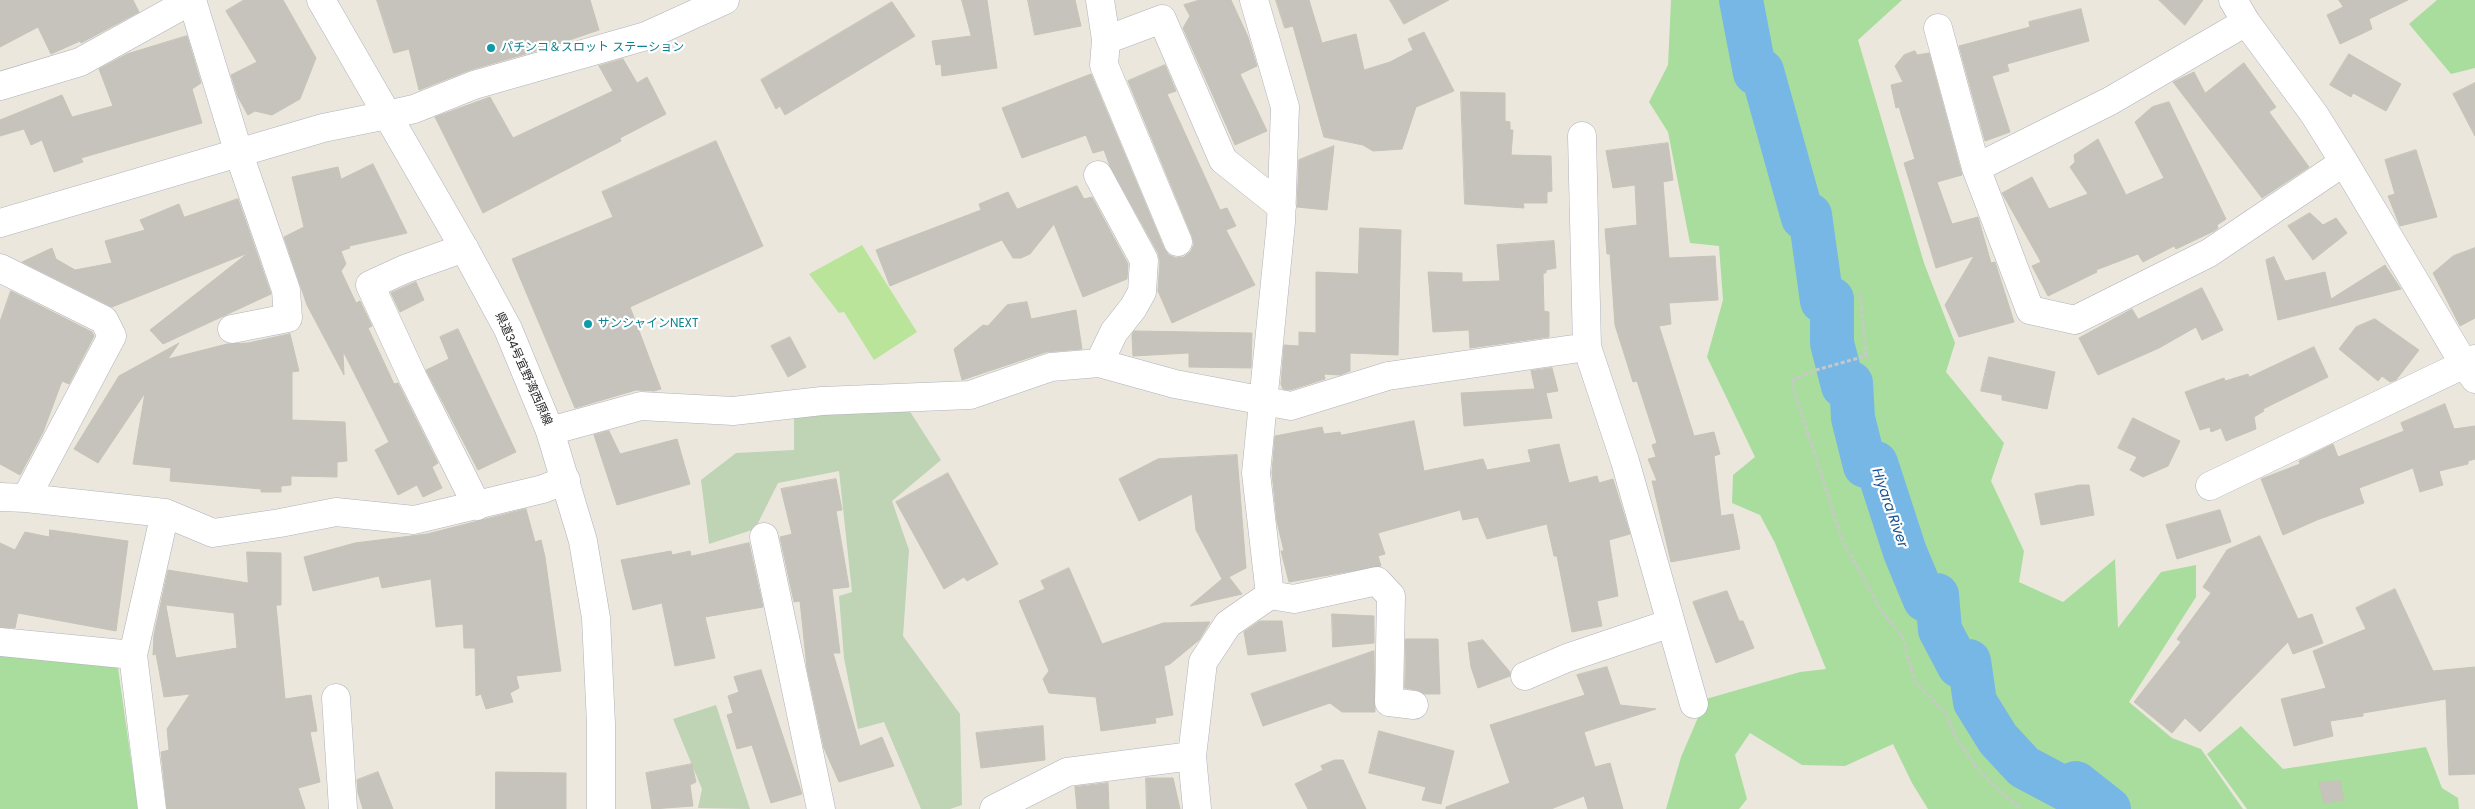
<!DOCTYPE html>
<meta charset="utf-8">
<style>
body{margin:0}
canvas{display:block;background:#ebe7dd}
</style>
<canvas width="2475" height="809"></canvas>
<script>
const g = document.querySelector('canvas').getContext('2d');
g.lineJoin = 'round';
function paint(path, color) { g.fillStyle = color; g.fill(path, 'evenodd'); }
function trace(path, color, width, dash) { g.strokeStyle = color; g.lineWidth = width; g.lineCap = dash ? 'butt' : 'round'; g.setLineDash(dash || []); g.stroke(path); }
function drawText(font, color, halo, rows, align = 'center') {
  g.font = font + ' Poppins,"Noto Sans JP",sans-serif'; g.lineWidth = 4.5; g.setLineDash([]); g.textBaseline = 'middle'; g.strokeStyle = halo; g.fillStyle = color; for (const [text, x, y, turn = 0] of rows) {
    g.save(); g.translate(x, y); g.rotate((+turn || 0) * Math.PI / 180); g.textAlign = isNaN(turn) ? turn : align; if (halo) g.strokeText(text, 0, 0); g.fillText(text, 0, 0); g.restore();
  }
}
const green = new Path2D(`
 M1671 0H1902L1858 40 1924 263 1955 343 1946 372 2004 443 1991 481 2024 551 2019 582 2063 602 2115 559 2118 628 2161 572 2196 565V597L2129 702 2172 738 2201 749 2243 809H1928L1912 783 1893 744 1845 766 1802 765 1750 733 1735 755 1747 799 1739 809H1666L1681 757 1706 699 1800 672 1826 669 1775 543 1760 515 1732 503 1733 475 1755 457 1707 357 1723 300 1719 246 1690 243 1668 132 1649 102 1668 65Z
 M2437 0H2475V68L2451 74 2409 24Z
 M0 647 117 661 138 809H0Z
 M2241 726 2283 769 2426 747 2442 788 2458 798 2459 809H2247L2207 754Z`);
const cemetery = new Path2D(`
 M909 410 941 460 892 501 909 550 903 636 960 714 962 805 950 809H921L884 722 858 729 844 658 839 596 852 592 839 471 778 483 755 529 709 544 701 480 736 453 794 450V415Z
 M716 705 750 809 698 808 702 789 673 719Z`);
const pitch = new Path2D(`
 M862 245 917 332 874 360 844 312 839 313 809 274Z`);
const river = new Path2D(`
 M1741 0 1755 73 1762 71 1803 218 1810 215 1822 301 1832 299V343L1843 386 1851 383 1853 418 1865 466 1876 463 1905 552 1925 600 1937 595 1940 630 1959 666 1969 661 1975 702 1998 739 2024 767 2071 792 2076 783 2109 809`);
const building = new Path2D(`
 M0 0H133L139 12 81 43 80 41 51 54 38 27 0 47Z
 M244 0H283L316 58 300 99 272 115 255 111 248 115 238 97 231 75 257 62 226 11Z
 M377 0H590L599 30 543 49 470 70 419 90 409 49 394 53Z
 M962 0H987L997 68 942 76 941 64 936 65 932 41 971 36Z
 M1028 0H1075L1081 26 1035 35Z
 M1200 0H1231L1248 37 1257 66 1240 74 1267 131 1235 145 1183 28 1190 16 1184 5Z
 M1276 0H1309L1322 43 1356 34 1364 70 1390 62 1413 50 1408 39 1424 32 1454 91 1416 107 1402 149 1373 151 1363 145 1324 137 1293 26 1285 28Z
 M1390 0H1449L1404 24Z
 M2159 0H2203L2185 25Z
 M2339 0H2408L2369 19 2372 29 2340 44 2327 15 2343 7Z
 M892 2 915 36 785 115 780 106 776 109 761 80Z
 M2081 9 2089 41 2007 64 2009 71 1992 76 2010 132 1985 141 1959 46 2030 27 2029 22Z
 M187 36 201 83 192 89 202 123 81 158 83 162 54 172 42 140 31 145 24 129 0 136V120L62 95 72 117 113 106 99 69 127 54Z
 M1915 51 1917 55 1929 53 1962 175 1937 182 1952 224 1978 217 1991 263 1995 262 2014 322 1959 337 1945 305 1974 256 1936 268 1904 163 1915 159 1899 107 1896 108 1891 85 1903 82 1895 66 1904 55Z
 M2349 54 2401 84 2386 111 2353 93 2351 97 2330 85Z
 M623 59 637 83 647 77 666 114 620 138 621 141 483 213 435 117 490 97 513 138 613 91 599 66Z
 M2244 63 2276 107 2269 112 2309 167 2262 198 2173 82 2194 72 2205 93Z
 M1165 65 1176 91 1167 94 1220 210 1227 208 1236 226 1226 230 1255 285 1172 323 1158 291 1160 261 1158 253 1110 166 1104 150 1093 153 1086 135 1022 158 1002 108 1091 74 1164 248 1169 255 1176 258 1184 257 1191 251 1194 244 1192 236 1128 81Z
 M2475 83V136L2453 94Z
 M1461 92 1505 93V121L1510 122V130H1513L1511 155 1551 156 1552 191 1547 192V203H1523L1524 208 1465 204Z
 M2169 102 2226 219 2217 225 2218 228 2214 231 2176 249 2174 246 2143 262 2138 254 2096 270 2097 272 2048 296 2032 266 2041 262 2002 193 2032 177 2049 209 2088 194 2070 167 2075 162 2074 155 2098 139 2126 195 2164 178 2135 122 2152 107Z
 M716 141 763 246 630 307 661 389 654 391 636 390 575 408 512 259 613 217 602 192Z
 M1668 143 1673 180 1663 182 1669 258 1715 256 1718 300 1669 303 1671 324 1659 326 1694 436 1714 432 1720 454 1714 456 1721 516 1733 514 1740 549 1671 562 1652 481H1657L1648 459 1656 457 1652 445 1657 443 1637 381 1633 382 1615 325 1610 254H1607L1605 229 1637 225 1635 185 1613 188 1606 151Z
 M1334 146 1327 210 1297 207 1299 160Z
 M2416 150 2437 217 2400 226 2388 196 2395 194 2385 160Z
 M373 164 407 233 349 246 350 248 341 251 346 264 341 271 356 303 360 301 372 326 368 328 394 384 398 383 438 463 432 467 442 488 423 497 417 485 398 495 375 450 389 442 343 351 344 375 307 305 284 237 304 227 292 177 338 167 341 179Z
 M1077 186 1084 199 1092 197 1128 264 1127 279 1083 297 1054 224 1030 254 1021 258H1013L1002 240 890 286 876 250 981 210 979 204 1008 192 1017 209Z
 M238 199 271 294 163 344 150 330 248 253 112 307 22 262 52 248 56 259 75 270 112 263 105 241 145 230 140 220 179 204 184 217Z
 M2310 213 2323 225 2336 218 2347 233 2313 260 2288 226Z
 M1360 228 1401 230 1398 355 1350 353V371L1340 375 1324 374 1325 379 1290 390 1283 389 1281 384 1284 345 1299 346V332L1316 333V272L1358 274Z
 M1554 241 1556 268 1546 270V273H1543L1544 311 1549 312V337L1470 348 1469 330 1433 332 1428 272 1462 273V282L1500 281 1497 245Z
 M2475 248V318L2460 326 2433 273 2453 256Z
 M2274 257 2285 281 2325 272 2331 299 2385 265 2401 289 2278 320 2266 260Z
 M416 282 424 300 400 312 391 293Z
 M2202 288 2223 330 2202 340 2196 327 2159 348 2098 375 2079 338 2132 309 2138 319Z
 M11 291 92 332 94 336 69 384 62 381 43 432 20 475 0 464V322Z
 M1027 302 1031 319 1076 310 1082 349 1046 352 962 380 954 349 983 325 988 326 1007 305Z
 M2375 319 2419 350 2396 380 2390 382 2382 376 2378 381 2339 349 2356 327Z
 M458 329 516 452 478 470 426 370 449 359 440 337Z
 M1134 331 1252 333 1251 368 1189 367V353L1133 356 1132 335Z
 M290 334 299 371 292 372V420L345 422 347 461 337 462V477L291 476V485L281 486V492H261V489L170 481 171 468 133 464 145 393 98 463 74 449 119 376 179 343 168 359 227 344 248 343Z
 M790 337 806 367 788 377 771 346Z
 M2314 347 2328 377 2263 409 2264 411 2254 417 2256 429 2226 441 2221 428 2211 432 2210 427 2200 430 2185 392 2224 378 2225 381 2248 374 2249 377Z
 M1989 357 2055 372 2047 409 2002 400V395L1981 391Z
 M1552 368 1558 391 1546 393 1552 418 1464 426 1461 393 1535 389 1531 371Z
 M2445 404 2454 429 2475 426V459L2468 461V464L2439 471 2443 485 2420 492 2413 468 2359 488 2364 503 2317 520 2283 535 2261 479 2300 464 2299 461 2333 444 2338 457 2404 431 2401 423Z
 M2133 418 2180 441 2168 466 2143 477 2130 470 2137 457 2118 448Z
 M1414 421 1424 471 1483 459 1487 470 1531 462 1528 450 1559 444 1569 483 1597 476 1599 483 1613 479 1630 534 1609 540 1618 596 1597 601 1602 626 1572 632 1557 556H1554L1547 524 1487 539 1478 517 1463 520 1460 510 1378 533 1385 554 1378 556 1381 566 1289 582 1281 551H1284L1277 522 1272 473 1275 436 1322 427 1324 434 1340 432 1341 435Z
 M609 431 620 454 677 439 690 484 617 505 594 435Z
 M1237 455 1246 568 1229 577 1242 594 1190 606 1222 579 1196 530 1192 494 1139 521 1119 479 1158 459Z
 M948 473 998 564 967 581 964 577 944 589 896 502Z
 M836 479 842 510 836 511 849 587 832 589 840 653H833L860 746 882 737 894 766 839 782 824 748 807 668 800 601 794 602 780 537 792 534 781 489Z
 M2080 485H2089L2094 515 2041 525 2035 494Z
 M526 509 535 542 541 540 545 557 561 671 516 676 519 688 510 693 513 702 486 709 481 694 476 696 475 648H464L463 624 436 627 431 579 382 588 379 576 313 591 304 557 355 543 427 534Z
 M2220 510 2231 542 2177 559 2166 525Z
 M50 530 128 541 116 631 18 613 15 628 0 627V543L15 550 25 532 49 537Z
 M2260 536 2298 619 2312 614 2323 643 2293 654 2288 642 2200 732 2185 718 2172 733 2134 702 2181 642 2177 639 2211 593 2203 587 2227 550Z
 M749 543 763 607 705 617 715 658 675 666 662 603 633 610 621 560 671 551 672 555 690 551 691 556Z
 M247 552 281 553V605H276L285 699 311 695 317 731 310 732 320 782 298 788 305 809H167L161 752 169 750 167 729 190 694 164 697 156 654 153 655 154 635 168 570 248 583ZM166 605 234 613 237 648 176 658Z
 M1069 568 1102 644 1163 623 1210 622 1199 640 1170 664 1164 666 1173 715 1155 718 1156 723 1101 731 1096 697 1049 693 1043 679 1049 671 1019 601 1045 589 1041 581Z
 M2395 589 2433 671 2475 667V774L2449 775 2446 699 2363 713V716L2330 721 2333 736 2294 746 2281 699 2326 688 2313 651 2366 629 2356 608Z
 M1727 591 1739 621H1743L1754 648 1716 663 1693 602Z
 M1332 614 1374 616V643L1333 647Z
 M1260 621H1282L1286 651 1248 655 1244 632Z
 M1406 639H1438L1440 694H1425L1416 690 1405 688Z
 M1483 640 1510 672V676L1478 688 1471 667 1468 643Z
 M1374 651 1375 712H1342L1330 703 1263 726 1251 694Z
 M1607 667 1620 705 1656 709 1584 732 1595 767 1610 763 1623 809H1588L1584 796 1551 809H1446V807L1510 783 1490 725 1585 695 1577 675Z
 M761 670 802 794 771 803 752 745 737 749 727 715 733 713 728 696 739 692 734 677Z
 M1043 726 1045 760 981 768 976 733Z
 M1379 731 1454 751 1441 804 1422 800 1426 787 1369 773Z
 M1335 760H1343L1366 809H1308L1295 784 1323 770 1321 766Z
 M692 764 696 782 690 785 693 806 652 809 646 773Z
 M378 772 393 809H363L358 793 357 780Z
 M496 772 566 773V809H496Z
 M1146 778H1173L1180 809H1147Z
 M2340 781 2344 800 2324 803 2319 783Z
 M1108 783 1109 809H1077L1075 787Z`);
const path = new Path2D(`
 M1860 294 1866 356 1816 370 1791 381 1842 539 1882 612 1902 636 1915 682 1946 714 1956 738 1980 772 2020 809`);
const minor = new Path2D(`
 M1100 0 1106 40 1162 19 1223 160 1282 207
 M2233 0 2246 22 2314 114 2344 162 2464 364 2475 379
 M2246 22 2110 101 1976 168 2030 310 2075 320 2209 253 2344 162
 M1938 28 1976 168
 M1106 40 1104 65 1178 242
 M0 86 80 62 192 0 239 154 286 290 288 318 232 329
 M387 115 414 109 474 85 646 36 725 0
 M1582 136 1587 347
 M1098 175 1144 260 1142 292 1133 308 1114 332 1099 363
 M464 248 405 269 370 285 413 378 477 506
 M0 268 104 320 112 336 26 498 165 513 213 533 280 523 336 512 414 520 543 489 566 480
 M550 431 641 406 733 411 822 401 970 395 1051 367 1099 363 1175 384 1291 406 1388 376 1587 347 1625 461 1694 704
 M2210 486 2475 359
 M0 497 26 498
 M764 537 821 809
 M1270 595 1294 599 1377 581 1391 596 1389 702 1414 705
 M0 642 133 655
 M1525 676 1567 658 1671 623
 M336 698 343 809
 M152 809 133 655 165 513
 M994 809 1067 772 1192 756
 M1197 809 1192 756 1203 662 1228 624 1270 595 1256 473 1281 222 1285 107 1254 0`);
const tertiary = new Path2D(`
 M0 223 323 128 387 115`);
const secondary = new Path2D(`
 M321 0 464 248 508 329 550 431 583 541 596 618 601 724V809`);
const markers = [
 [491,48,5,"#0f9aa8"],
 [588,324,5,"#0f9aa8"]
];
const cultureNames = [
 ["パチンコ＆スロット ステーション",501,48],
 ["サンシャインNEXT",598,324]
];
const streetNames = [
 ["県道34号宜野湾西原線",523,369,66]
];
const waterNames = [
 ["Hiyara River",1889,508,71]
];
paint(green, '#a9dd9d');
paint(cemetery, '#bfd3b5');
paint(pitch, '#b9e49a');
trace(river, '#77b7e5', 44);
paint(building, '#c6c3bc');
trace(building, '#c6c3b7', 1);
trace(minor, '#b0b1bc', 29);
trace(tertiary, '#b0b1bc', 29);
trace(secondary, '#b0b1bc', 29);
trace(path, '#c8c8c8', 3, [4, 2.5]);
trace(minor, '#fff', 28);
trace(tertiary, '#fff', 28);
trace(secondary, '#fff', 28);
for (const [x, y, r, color] of markers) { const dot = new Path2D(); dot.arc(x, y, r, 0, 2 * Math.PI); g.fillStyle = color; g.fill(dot); trace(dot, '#fff', 2); }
drawText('12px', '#0d838f', '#fff', cultureNames, 'left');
drawText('12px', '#2a2a2a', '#fff', streetNames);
drawText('italic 14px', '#175390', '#fff', waterNames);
</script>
